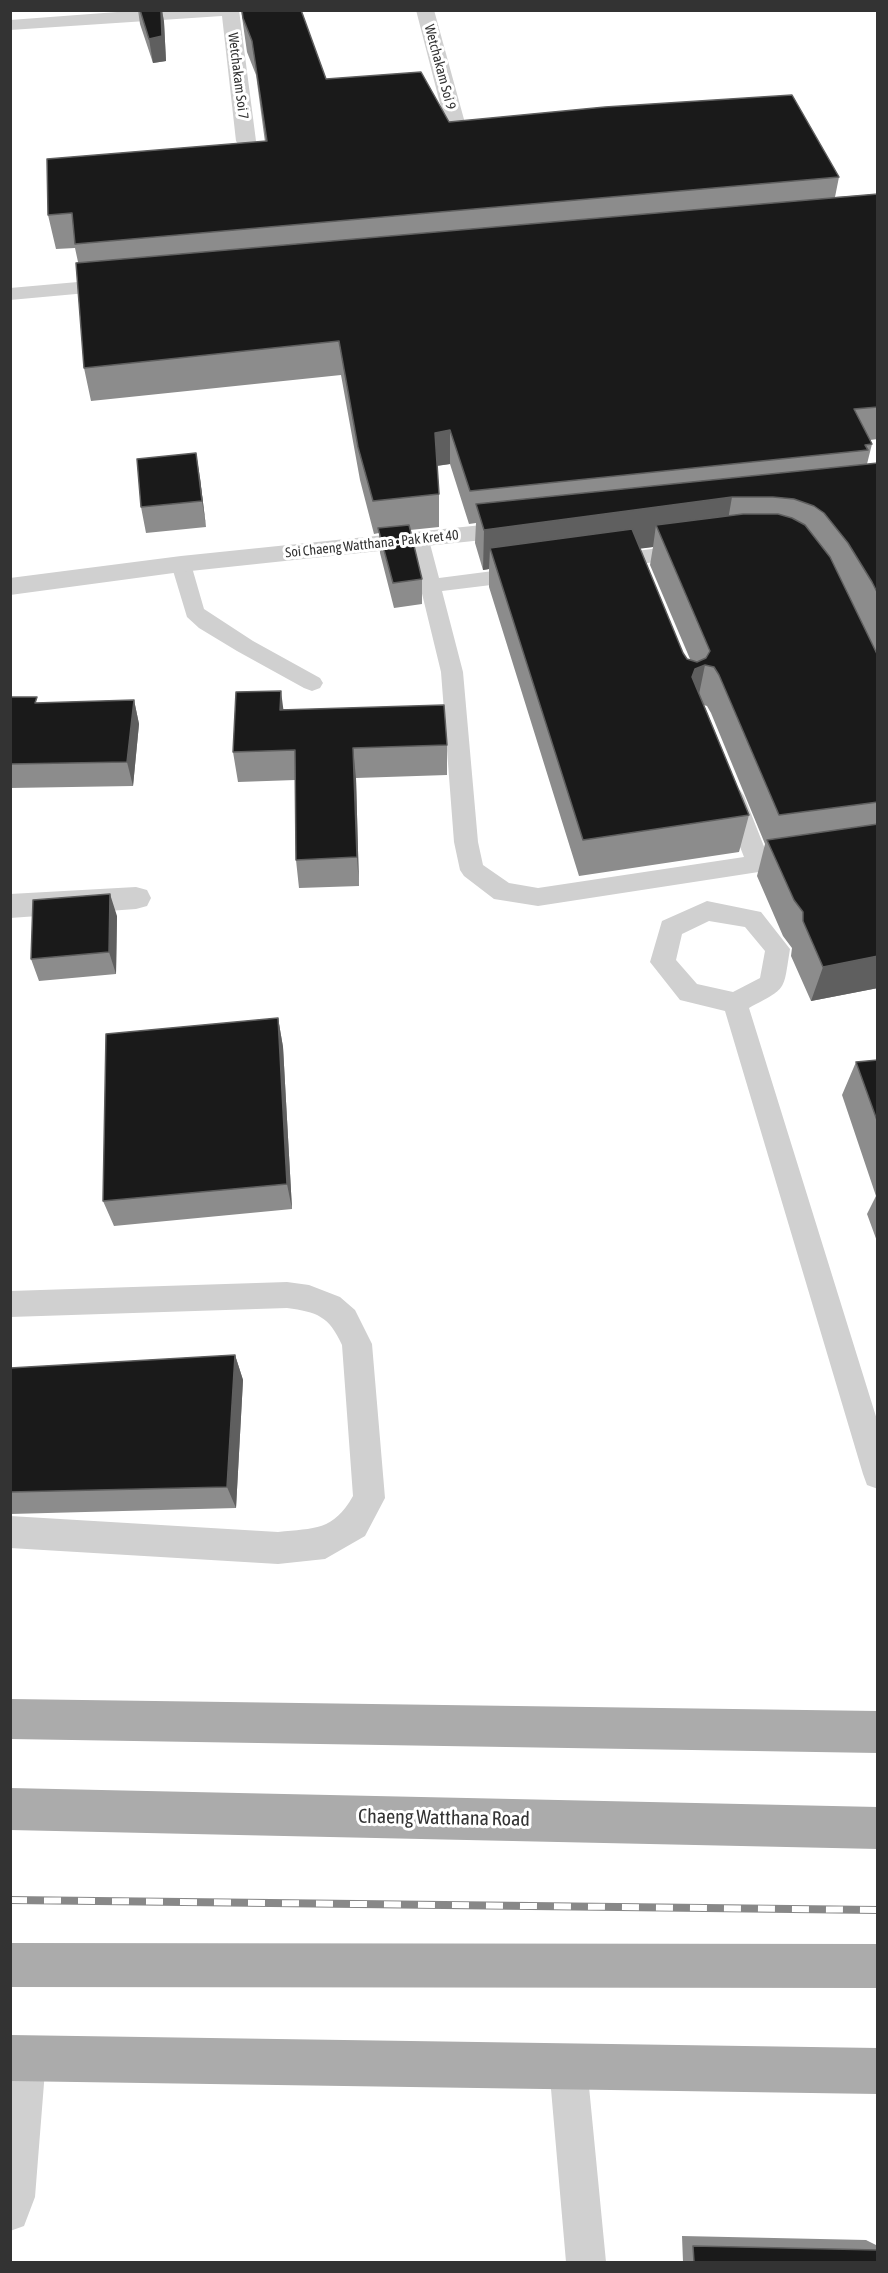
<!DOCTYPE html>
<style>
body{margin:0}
#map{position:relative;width:888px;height:2273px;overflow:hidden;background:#fff;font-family:"Asap Condensed",sans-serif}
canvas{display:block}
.frame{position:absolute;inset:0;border:12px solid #333;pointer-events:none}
</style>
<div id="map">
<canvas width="888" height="2273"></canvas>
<div class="frame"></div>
</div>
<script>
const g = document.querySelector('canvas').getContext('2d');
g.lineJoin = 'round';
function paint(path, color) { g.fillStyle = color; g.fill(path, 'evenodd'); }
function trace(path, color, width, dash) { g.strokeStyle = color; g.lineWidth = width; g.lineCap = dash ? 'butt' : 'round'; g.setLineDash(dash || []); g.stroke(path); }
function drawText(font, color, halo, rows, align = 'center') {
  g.font = font + ' "Asap Condensed",sans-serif'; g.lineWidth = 6; g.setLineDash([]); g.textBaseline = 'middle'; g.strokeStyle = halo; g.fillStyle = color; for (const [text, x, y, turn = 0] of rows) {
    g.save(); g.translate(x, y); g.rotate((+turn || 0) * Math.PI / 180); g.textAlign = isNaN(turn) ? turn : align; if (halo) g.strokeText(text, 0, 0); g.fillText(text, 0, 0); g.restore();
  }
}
const lane = new Path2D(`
 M419 533 426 535 429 540 439 578 524 567 531 569 534 574 531 579 524 581 442 591 463 672 478 842 483 865 509 883 538 888 744 857 720 796 724 790 732 787 740 790 744 796 767 854 796 850 804 853 808 859 804 865 538 906 494 899 464 876 460 870 454 842 441 672 409 540 412 535Z
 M688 544 695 546 698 551 695 556 607 569 600 567 597 562 600 557 607 555Z
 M181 557 188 559 191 564 204 609 253 641 320 678 323 683 320 688 312 691 304 688 237 651 199 628 187 617 171 564 174 559Z
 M707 901 761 912 790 949C783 992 788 987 749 1008L878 1423V1489L867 1485 863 1474 725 1011 680 1000 650 962 662 921ZM709 921 745 927 765 951 760 978 733 992 697 984 676 960 682 934Z
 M287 1282 309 1285 340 1297 355 1310 372 1344 385 1498 365 1536 325 1559 278 1564 10 1548V1516L278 1532C315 1528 333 1531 353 1496L342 1345C329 1316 317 1312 287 1308L10 1317V1291Z
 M27 2039 40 2045 46 2058 35 2197 24 2226 10 2231V2053L14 2045Z
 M568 2047 581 2053 587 2066 606 2262H566L549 2066 555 2053Z`);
const street = new Path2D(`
 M144 10H239L256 141 253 145H239L236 141 222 16 10 30V20Z
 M416 10H434L465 123 462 127H448L445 123Z
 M123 278 131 279 134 284 131 289 10 300V288Z
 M521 521 530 523 533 529 530 535 181 572 10 595V578L181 556Z
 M136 887 147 890 151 898 147 906 136 909 10 918V894Z`);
const primary = new Path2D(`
 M10 1699 878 1711V1753L10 1739Z
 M10 1788 878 1807V1849L10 1830Z
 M10 1943 878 1944V1988L10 1987Z
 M10 2035 878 2048V2094L10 2081Z`);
const rail = new Path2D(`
 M10 1900 878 1910`);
const wall = new Path2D(`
 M138 10H162L164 22 166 61 153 63 140 24Z
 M241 10H301L326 79 449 122 839 177 835 197 878 194V439L870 440 872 444 867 464 878 463V988L811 1001 791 956 792 948 783 936 757 876 765 844 711 713 707 706 704 705 749 815 739 852 579 876 489 587V569L483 570 475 543 476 523 469 524 450 464 437 466 439 494V527L410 530 422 579V604L394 608 380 553 379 533 374 534 360 480 341 375 91 401 84 368 78 262 75 248 56 249 48 215 265 142 256 75 247 52ZM653 547 650 565 690 659H687L683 653 640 548Z
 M200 478 206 527 146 533 141 507Z
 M10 697 38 703 134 700 139 724 133 786 10 788Z
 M283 709 447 745V775L356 778 359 886 299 888 296 860 295 780 238 782 233 752Z
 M117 916 116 974 39 981 31 959Z
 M278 1018 283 1047 292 1209 114 1226 103 1201Z
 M878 1060V1244L867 1214 876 1196 842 1095 856 1062Z
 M235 1355 243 1380 236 1508 10 1514V1368Z
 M682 2236 866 2240 878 2246V2262H683Z`);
const shadedWall = new Path2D(`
 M161 10H162L164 22 166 61 153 63 149 39Z
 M450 430V464L435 466V433Z
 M196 453 200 478 206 527 202 501Z
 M732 497 725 537 656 525 653 547 496 568 490 548 489 569 483 570 484 530Z
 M705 665 697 704 692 677 695 669Z
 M281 691 285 722 280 710Z
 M134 700 139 724 133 786 127 762Z
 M353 748 356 778 359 886 357 857Z
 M110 894 117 916 116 974 109 952Z
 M878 956V988L811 1001 823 967Z
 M278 1018 283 1047 292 1209 287 1184Z
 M235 1355 243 1380 236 1508 227 1487Z`);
const building = new Path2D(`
 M140 10H161L162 36 149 39Z
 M242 10H301L326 79 421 72 449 122 605 107 792 95 839 177 75 244 72 213 48 215 47 159 267 141 252 41 243 18Z
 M878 194V407L854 409 872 444 865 445 868 450 470 491 450 430 435 433 439 494 373 501 358 447 339 341 84 368 76 263Z
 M196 453 202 501 141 507 137 459Z
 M878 463V594L872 582 848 543 824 513 814 506 794 499 773 497H732L484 530 476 504Z
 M743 514H778L792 518 805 525 830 557 878 656V802L779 815 719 675 714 667 705 665 695 669 692 677 749 815 583 840 490 548 632 529 683 653 687 659 697 662 706 658 710 651 656 525Z
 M409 525 422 579 393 583 378 528Z
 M281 691 280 710 444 705 447 745 353 748 357 857 296 860 295 750 233 752 236 692Z
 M10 697H37L35 703 134 700 127 762 10 764Z
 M878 824V956L823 967 803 921V912L794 900 767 840Z
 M110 894 109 952 31 959 33 900Z
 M278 1018 287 1184 103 1201 106 1034Z
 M878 1060V1123L856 1062Z
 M235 1355 227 1487 10 1492V1368Z
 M693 2246 878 2250V2262H694Z`);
const farStreetnames = [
 ["Wetchakam Soi 9",440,67,75],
 ["Wetchakam Soi 7",238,76,83],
 ["Soi Chaeng Watthana - Pak Kret 40",372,544,-6]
];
const nearStreetnames = [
 ["Chaeng Watthana Road",444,1818,1]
];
paint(lane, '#d0d0d0');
paint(street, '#d0d0d0');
paint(primary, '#ababab');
trace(rail, '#888', 8);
trace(rail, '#fff', 6, [17]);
paint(wall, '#8c8c8c');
paint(shadedWall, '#5f5f5f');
paint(building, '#1a1a1a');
trace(building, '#5f5f5f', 1.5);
drawText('14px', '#333', '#fff', farStreetnames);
drawText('20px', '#333', '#fff', nearStreetnames);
</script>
